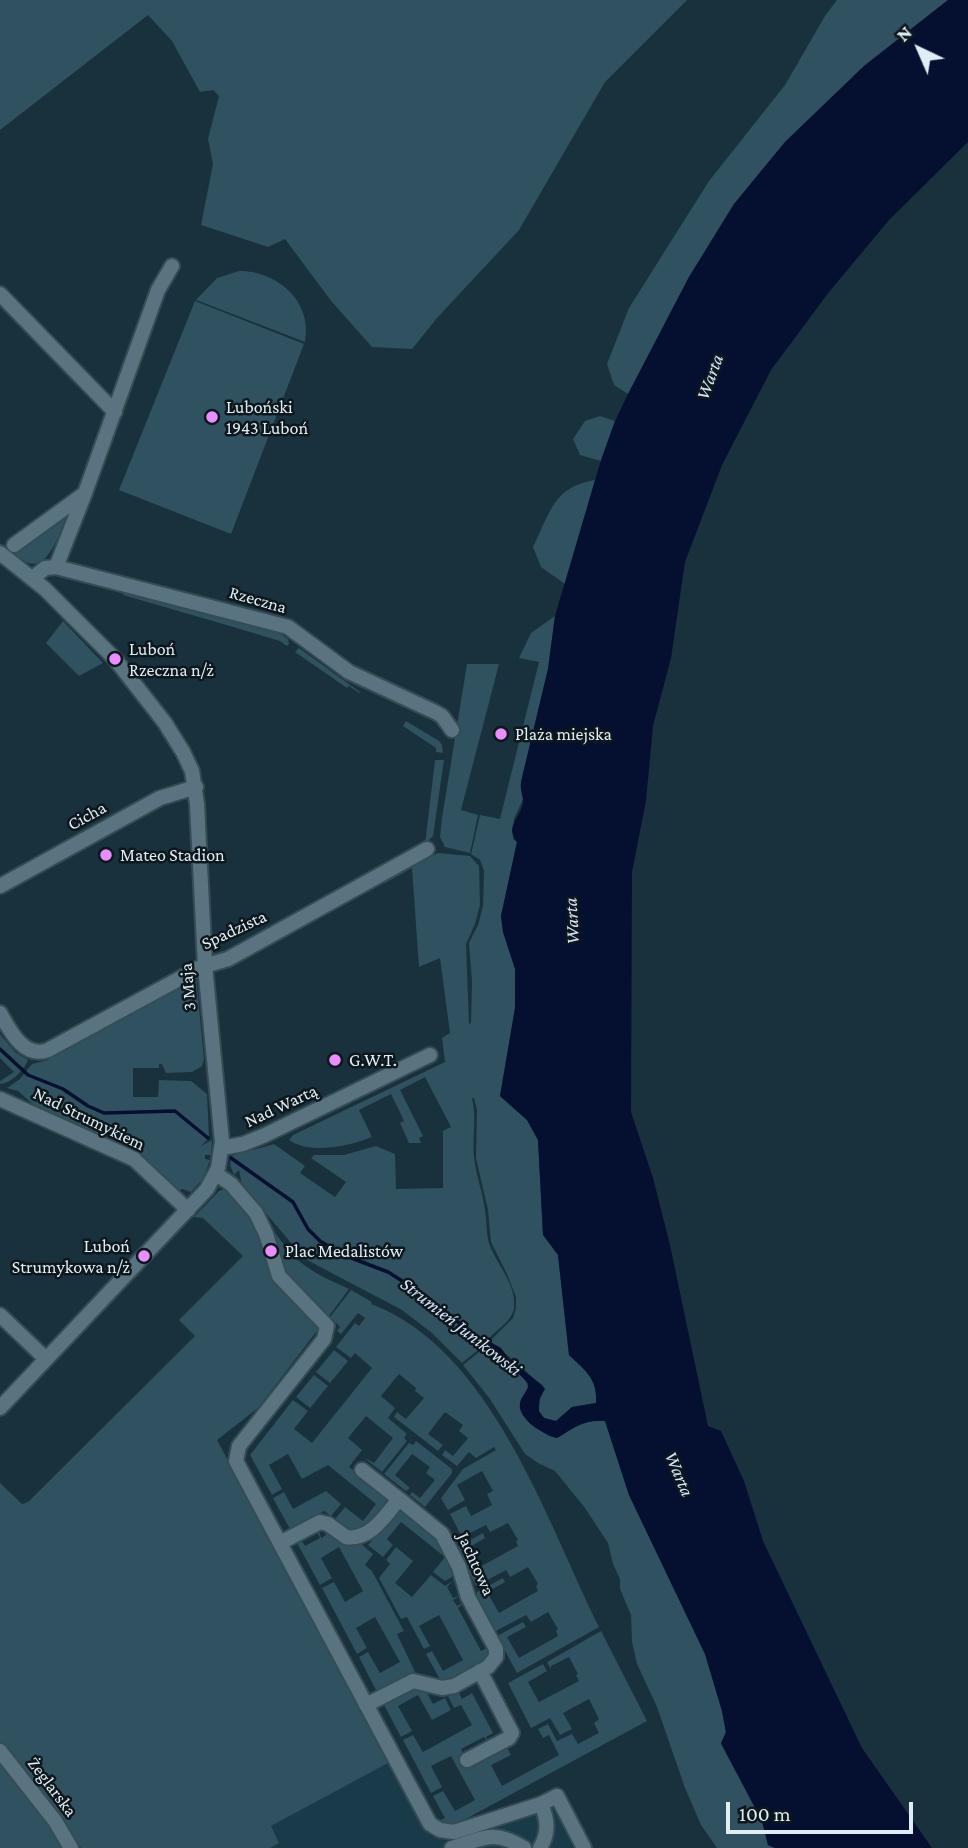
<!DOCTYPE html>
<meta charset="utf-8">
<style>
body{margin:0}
#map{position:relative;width:968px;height:1848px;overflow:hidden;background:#18313c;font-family:"Crimson Pro",serif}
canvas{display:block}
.north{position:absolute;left:884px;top:14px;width:70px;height:70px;-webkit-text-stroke:5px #0d171c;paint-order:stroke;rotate:316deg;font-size:19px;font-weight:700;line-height:28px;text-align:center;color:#dfedf4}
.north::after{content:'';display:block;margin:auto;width:24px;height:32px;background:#dfedf4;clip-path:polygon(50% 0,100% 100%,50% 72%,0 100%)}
.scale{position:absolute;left:726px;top:1802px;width:187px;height:32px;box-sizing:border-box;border:4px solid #dfedf4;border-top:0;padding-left:9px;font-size:21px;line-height:24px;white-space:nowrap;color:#dfedf4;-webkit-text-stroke:5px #0d171c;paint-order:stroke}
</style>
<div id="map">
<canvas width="968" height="1848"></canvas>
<div class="north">N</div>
<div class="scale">100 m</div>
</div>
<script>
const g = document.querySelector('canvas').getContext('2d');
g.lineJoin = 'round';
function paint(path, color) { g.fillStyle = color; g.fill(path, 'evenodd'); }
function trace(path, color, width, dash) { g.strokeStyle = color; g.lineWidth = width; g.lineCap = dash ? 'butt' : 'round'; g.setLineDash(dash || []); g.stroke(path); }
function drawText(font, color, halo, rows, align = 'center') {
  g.font = font + ' "Crimson Pro",serif'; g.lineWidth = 5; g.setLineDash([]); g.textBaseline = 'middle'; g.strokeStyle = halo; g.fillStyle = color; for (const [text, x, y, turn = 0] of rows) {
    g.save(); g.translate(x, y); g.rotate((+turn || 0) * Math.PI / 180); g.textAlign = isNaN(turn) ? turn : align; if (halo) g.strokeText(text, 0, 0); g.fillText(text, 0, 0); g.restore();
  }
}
const built = new Path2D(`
 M390 1762 430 1836 449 1842 552 1805 573 1848H270L279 1843 271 1826Z`);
const green = new Path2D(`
 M0 0H687L605 82 519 230 437 318 412 349 372 347 332 302 285 239 268 247 201 225 213 164 208 139 219 96 213 90 200 92 172 41 148 15 0 130Z
 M837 0H948L864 66 785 142 734 204 689 277 628 394 614 385 607 364 629 308 709 181 785 85 825 16Z
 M239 271C277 271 313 301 305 342L196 300 217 278Z
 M195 301 304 344 231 534 119 490Z
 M600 416 615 421 601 461 580 455 573 439 585 421Z
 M595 480 565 584 541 567 533 547C550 513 553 487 595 480Z
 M62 515 65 520C60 533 48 570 28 563 20 560 12 551 5 547L17 549Z
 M125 591 278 632 288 639 289 644 287 646 280 641 230 626 123 595Z
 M555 616 548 669 521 782 523 799 514 819 513 839 517 842 501 916 503 932 515 969V1008L500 1096 527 1120 538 1140 543 1234 558 1255 569 1355C585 1370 598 1379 596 1403L572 1407 556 1421 544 1418 539 1412C539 1401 543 1395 539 1385 537 1379 496 1345 489 1342L513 1318 516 1308V1297L507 1274 491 1242 488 1210 476 1158 477 1110 474 1098H472C477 1118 472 1137 474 1157 476 1175 483 1193 485 1210 487 1221 486 1232 489 1243 496 1264 517 1284 514 1308 512 1322 495 1330 487 1341L469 1331 483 1346 462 1363 432 1333 402 1310 309 1261 292 1244 242 1185 239 1170 234 1175 230 1165 232 1156 239 1153 238 1151 249 1147 253 1150 274 1144 305 1166 300 1173 335 1197 346 1182 311 1158 314 1155H344L376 1146 395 1154 396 1189 443 1188V1131L451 1127 425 1077 400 1090 423 1136 419 1138 421 1143H409L400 1123 404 1121 391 1094 359 1110 372 1137C350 1146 310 1155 289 1140L293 1135 445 1062 442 1038 450 1033 440 958 419 967 412 868 385 883 383 880 438 853 470 856 479 866 480 905 475 924 466 944 469 1024 471 1023 472 981 469 943 478 925 483 906 484 871 480 860 471 854 480 815 500 819 539 662 519 658 531 633Z
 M63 621 103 663 79 676 46 643Z
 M299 648 360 692 359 693 349 686 347 688 295 652Z
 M467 664H499L461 810 478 815 470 853 445 847 440 837 442 818Z
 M406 721 439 741 442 745 443 753 436 752V748L403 726Z
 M435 760H444L433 836 425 844Z
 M196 976 204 1059 202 1066 192 1072 166 1073 162 1064H159V1068H133V1097H158L159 1080 191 1081 207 1094 209 1138 201 1146 212 1140 211 1155H205V1159L210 1160 203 1179 191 1192 182 1189 179 1191 140 1155 138 1147 133 1141 111 1131 101 1134 92 1132 36 1107 18 1091 7 1088 20 1079 32 1064 48 1060 47 1056Z
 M0 1034 15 1052 28 1060C23 1071 12 1083 0 1084V1081L14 1072 0 1058Z
 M224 1189 228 1190 248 1212 262 1239 320 1327 258 1408 217 1440 390 1762 271 1826 279 1843 270 1848H81L0 1743V1483L22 1504 28 1502 195 1336 179 1320 243 1256 203 1218 194 1217 219 1191Z
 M269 1225C281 1240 291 1257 307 1267 322 1278 335 1282 349 1289L329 1316 287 1276Z
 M351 1290 372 1302 371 1304C491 1348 547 1522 599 1627L517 1673 497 1636 523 1622 526 1627 507 1637 519 1658 558 1636 556 1631 558 1629 548 1612 531 1622 526 1615 494 1632 476 1597 477 1592 503 1578 505 1582 487 1592 499 1613 538 1591 536 1586 538 1584 528 1567 510 1577 506 1570 476 1586 456 1548 483 1533 485 1538 468 1548 478 1568 518 1546 516 1541 518 1540 508 1523 490 1532 486 1525 462 1537 450 1514 466 1506 471 1516 492 1505 487 1494 493 1491 482 1471 457 1485 465 1500 448 1510 441 1498 463 1469 496 1450 494 1447 476 1458 469 1452 457 1466 442 1455 445 1450 453 1456 468 1438 459 1431 463 1425 445 1412 428 1434 443 1445 438 1451 394 1417 397 1412 406 1419 424 1398 415 1391 416 1388 399 1374 381 1396 395 1408 388 1418 407 1434 404 1438 407 1441 382 1472 363 1457 374 1463 393 1438 366 1416 348 1438 362 1450 349 1467 390 1500 375 1522 353 1534 335 1519 345 1507 363 1521 376 1504 328 1465 302 1479 288 1454 269 1465 282 1489 272 1495 250 1455 293 1400 308 1411 294 1429 312 1443 372 1368 355 1353 351 1358 336 1347 355 1323 359 1326 365 1318 358 1313 341 1334 337 1331 340 1327 330 1317Z
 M484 1348 494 1363C508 1367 524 1371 528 1387L522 1399 529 1422 549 1436 557 1438C574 1428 582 1420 605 1421L629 1495 705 1654 722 1711 726 1733 721 1744 762 1821 768 1845 775 1848H717L701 1825 685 1788 657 1707 637 1664 632 1642 631 1615 620 1589V1579L613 1564 608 1543 585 1508 555 1471 538 1463 525 1454 490 1399 463 1365Z
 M334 1350 348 1361 330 1383 316 1372Z
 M314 1375 328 1386 310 1408 296 1397Z
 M416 1441 452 1469V1473L425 1507 410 1495 412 1492 420 1498 435 1480 426 1473 430 1467 412 1454 395 1475 410 1488 406 1491 384 1474 409 1443 413 1445Z
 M326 1491 341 1504 331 1516 324 1511 290 1529 273 1498 284 1492 293 1509Z
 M399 1509H402L436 1535 455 1570 452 1577 445 1581 433 1572 445 1557 401 1522 387 1539 393 1545 383 1557 368 1545Z
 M320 1528 322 1530 319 1532 321 1538 326 1535 325 1532 329 1530 345 1543 359 1542 373 1554 365 1565 372 1571 404 1631 397 1634 415 1672 377 1692 359 1657 368 1652 380 1673 400 1662 375 1617 356 1628 367 1648 357 1654 322 1588 334 1582 345 1602 363 1591 339 1547 321 1558 332 1578 320 1585 296 1541 300 1538 305 1546 320 1538 316 1530Z
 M396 1547 413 1561 395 1583 412 1597 431 1575 445 1586 453 1581 447 1587 453 1598 461 1595 453 1600 457 1606 465 1602 458 1608 481 1651 489 1647V1660L450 1682 442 1683 426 1654 432 1651 443 1671 463 1660 439 1615 419 1626 430 1646 424 1649 407 1617 401 1619 379 1578 390 1564 386 1560Z
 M601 1631 647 1721 460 1822 438 1825 437 1822 445 1818 433 1796 443 1791 455 1811 475 1800 451 1756 431 1766 442 1787 431 1793 403 1740 413 1735 423 1752 472 1725 461 1705 454 1708 448 1696 458 1691 462 1699 472 1693 493 1733 486 1737 489 1744 484 1737 461 1749 469 1766 506 1746 511 1755 491 1765 502 1786 559 1755 549 1735 543 1738 538 1729 548 1724 557 1741 572 1734 578 1744 599 1733 594 1723 599 1719 589 1699 563 1713 572 1729 560 1735 550 1718 531 1728 508 1683 543 1664 547 1671 528 1682 539 1702 579 1681 576 1675 578 1674 569 1657 551 1666V1669L547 1662Z
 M415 1688 426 1691 433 1704 445 1698 451 1710 432 1720 418 1695 398 1706 412 1731 401 1737 384 1705Z
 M0 1759 67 1848H0Z`);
const water = new Path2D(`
 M948 0H968V142L889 220 829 292 771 370 722 465 685 562 671 658 653 726 646 801 632 872 631 1112 653 1178 670 1245 708 1426 721 1431 744 1481 763 1541 862 1748 932 1848H775L768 1845 762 1821 721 1743 726 1732 722 1711 705 1654 629 1495 605 1421C583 1419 574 1428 557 1438 544 1435 517 1419 520 1403 521 1397 526 1393 528 1387V1383L519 1374 508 1366 497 1364 490 1360 487 1352 467 1329 501 1348 509 1359 542 1385 545 1389 539 1400V1411L544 1418 556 1421 572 1407 596 1403C598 1379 585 1370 569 1355L558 1255 543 1235 538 1140 527 1120 500 1096 515 1008V969L503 932 501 916 517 842C503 825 524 816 523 799 522 793 520 789 521 782L548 669 555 616 601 460 615 421 628 394 689 277 734 204 785 142 864 66Z`);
const stream = new Path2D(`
 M0 1049 28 1075 63 1089 88 1106 104 1113 175 1111 208 1138
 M231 1158 293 1202 308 1229 320 1241 341 1254 388 1272 426 1296 469 1331`);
const minor = new Path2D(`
 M0 294 115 412
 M14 545 84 494
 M0 553 45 589 115 659 165 723 183 752 192 771 197 804 205 966 222 1142 218 1168 207 1189 0 1408
 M56 567 85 493 158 290 172 266
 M33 578 45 568 56 567 288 627 349 672 435 712 442 716 452 730
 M0 886 160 798 196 787
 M0 1013C10 1031 24 1059 48 1050L201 967 228 959 427 849
 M0 1099 134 1159 188 1210
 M222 1148 243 1144 263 1136 430 1055
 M216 1174 231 1184 256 1213 266 1234 279 1276 327 1326 324 1339 239 1446 236 1461 430 1824 440 1830 454 1832 541 1804 557 1796 584 1848
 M0 1315 46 1359
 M362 1470 399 1499
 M280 1543 320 1522 328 1524 346 1537C370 1541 386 1515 399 1499L442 1534 459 1567 468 1597 496 1649V1657L488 1667 454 1686 442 1688 413 1681 366 1705
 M0 1751 55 1821 71 1848
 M467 1760 509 1738 512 1733 480 1671
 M452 1848C484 1838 494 1829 524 1848
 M540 1848C549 1833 548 1820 541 1804`);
const markers = [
 [212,417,7,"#e98efe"],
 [115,659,7,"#e98efe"],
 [501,734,7,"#e98efe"],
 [106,855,7,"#e98efe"],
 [335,1060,7,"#e98efe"],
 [271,1251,7,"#e98efe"],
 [144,1256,7,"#e98efe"]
];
const poiNames = [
 ["Luboński",226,407],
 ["1943 Luboń",226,428],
 ["Luboń",129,649],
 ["Rzeczna n/ż",129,670],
 ["Plaża miejska",515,734],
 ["Mateo Stadion",120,855],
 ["G.W.T.",349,1060],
 ["Luboń",130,1246,"right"],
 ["Strumykowa n/ż",130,1267,"right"],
 ["Plac Medalistów",285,1251]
];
const streetNames = [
 ["Rzeczna",258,600,16],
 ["Cicha",87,816,-29],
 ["Spadzista",234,930,-25],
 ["3 Maja",188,987,-95],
 ["Nad Wartą",281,1106,-25],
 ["Nad Strumykiem",89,1119,26],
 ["Jachtowa",476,1564,66],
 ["Żeglarska",52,1787,53]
];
const waterNames = [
 ["Warta",710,377,-70],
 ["Warta",572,921,-93],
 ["Strumień Junikowski",461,1327,38],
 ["Warta",679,1474,67]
];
paint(built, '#193b49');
paint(green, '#30515f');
paint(water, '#051031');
trace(stream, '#051031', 3.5);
trace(minor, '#364c54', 18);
trace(minor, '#597480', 14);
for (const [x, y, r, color] of markers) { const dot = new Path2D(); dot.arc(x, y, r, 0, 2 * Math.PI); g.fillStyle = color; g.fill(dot); trace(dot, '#0d171c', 2.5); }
drawText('18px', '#dfedf4', '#0d171c', poiNames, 'left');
drawText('18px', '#dfedf4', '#0d171c', streetNames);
drawText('italic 19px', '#d5e3fd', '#0d171c', waterNames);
</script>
